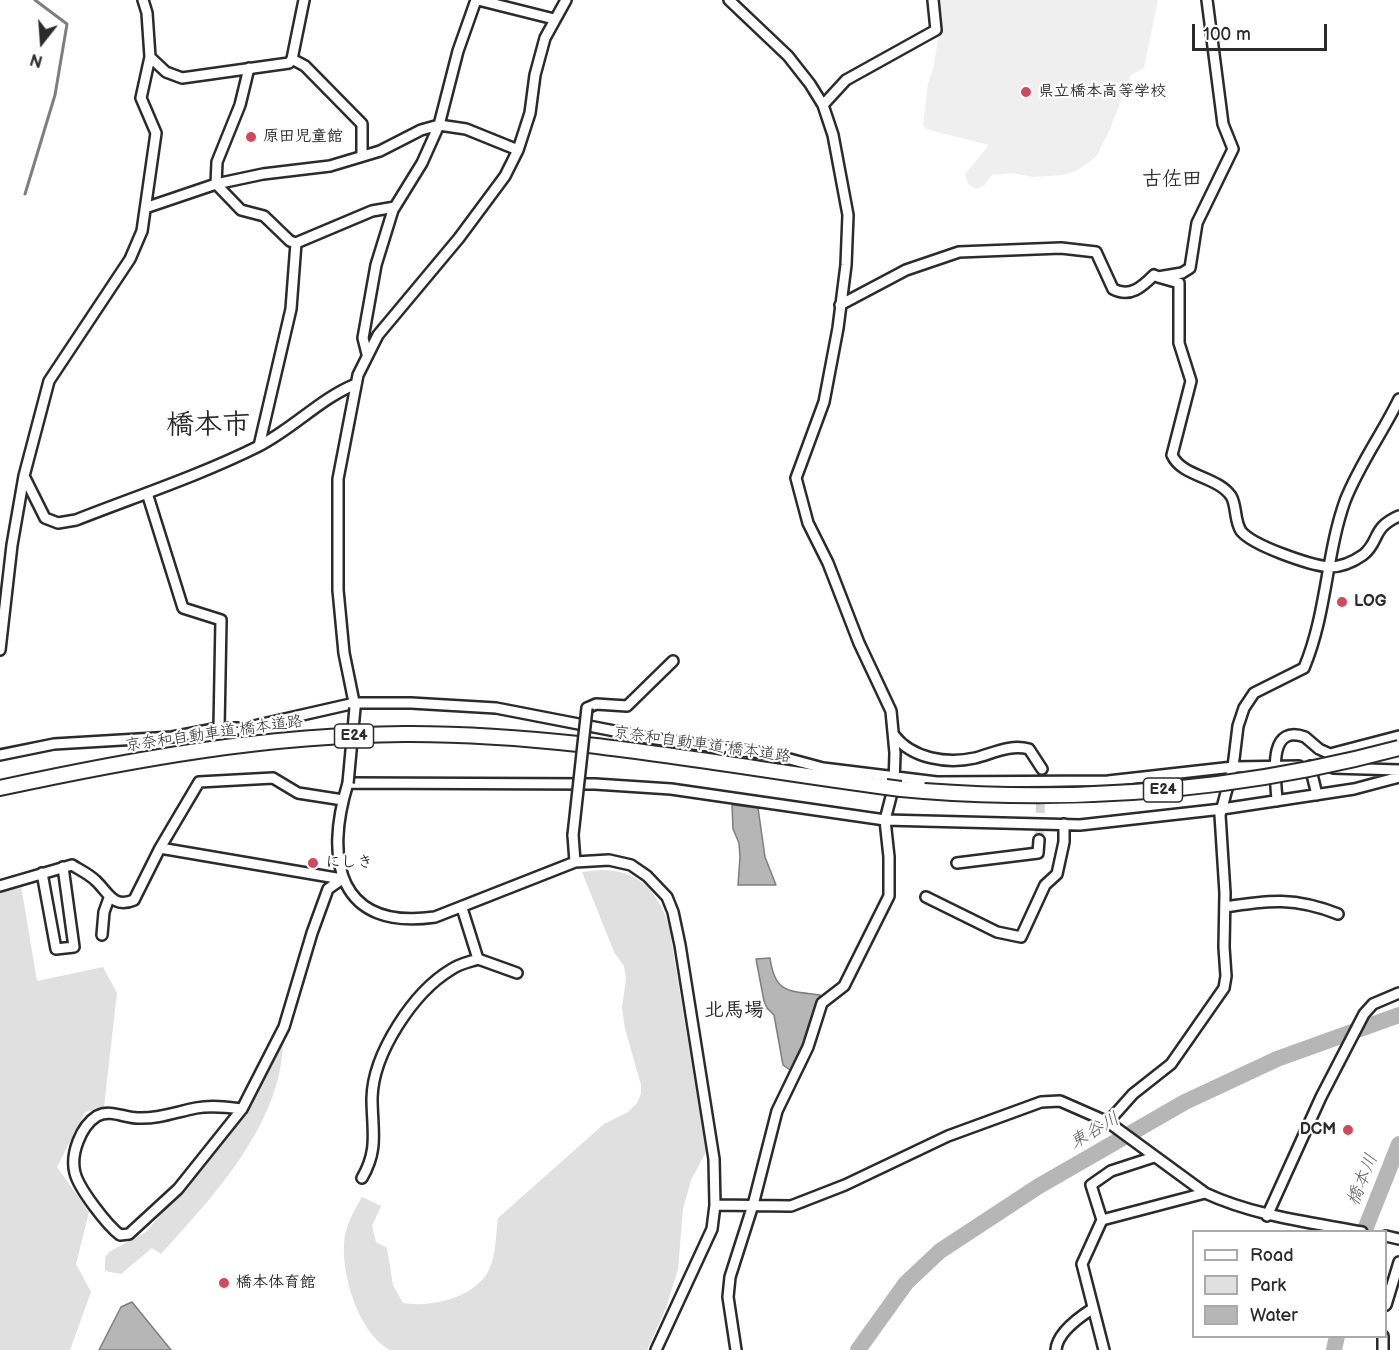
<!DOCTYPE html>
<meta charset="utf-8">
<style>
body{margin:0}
#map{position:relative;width:1399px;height:1350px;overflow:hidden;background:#fff;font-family:"Balsamiq Sans",sans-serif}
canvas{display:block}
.legend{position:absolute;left:1192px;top:1230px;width:195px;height:108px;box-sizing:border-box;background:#fff;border:2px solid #aaa;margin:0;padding:8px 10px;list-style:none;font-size:18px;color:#2b2b2b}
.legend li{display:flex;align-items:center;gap:12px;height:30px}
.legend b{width:30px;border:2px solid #aaa}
.north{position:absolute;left:12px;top:12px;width:60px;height:60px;-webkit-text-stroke:4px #fff;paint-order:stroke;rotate:197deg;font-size:16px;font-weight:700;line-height:24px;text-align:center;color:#2b2b2b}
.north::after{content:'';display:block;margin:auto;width:21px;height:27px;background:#2b2b2b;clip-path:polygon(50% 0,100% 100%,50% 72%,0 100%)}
.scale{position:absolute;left:1192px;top:24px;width:135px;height:27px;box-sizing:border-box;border:3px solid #2b2b2b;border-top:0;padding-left:8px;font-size:18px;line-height:21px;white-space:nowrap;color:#2b2b2b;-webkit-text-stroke:4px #fff;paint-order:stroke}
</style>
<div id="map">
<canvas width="1399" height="1350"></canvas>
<ul class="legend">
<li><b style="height:8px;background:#fff"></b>Road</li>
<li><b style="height:16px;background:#e0e0e0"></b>Park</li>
<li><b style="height:16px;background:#b6b6b6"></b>Water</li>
</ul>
<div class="north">N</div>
<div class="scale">100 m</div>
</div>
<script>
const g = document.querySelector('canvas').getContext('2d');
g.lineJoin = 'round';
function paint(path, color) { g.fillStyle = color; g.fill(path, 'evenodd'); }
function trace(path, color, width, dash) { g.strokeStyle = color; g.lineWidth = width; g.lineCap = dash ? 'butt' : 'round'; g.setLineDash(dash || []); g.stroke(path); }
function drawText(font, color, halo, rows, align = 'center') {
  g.font = font + ' "Balsamiq Sans","Klee One",sans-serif'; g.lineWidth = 4.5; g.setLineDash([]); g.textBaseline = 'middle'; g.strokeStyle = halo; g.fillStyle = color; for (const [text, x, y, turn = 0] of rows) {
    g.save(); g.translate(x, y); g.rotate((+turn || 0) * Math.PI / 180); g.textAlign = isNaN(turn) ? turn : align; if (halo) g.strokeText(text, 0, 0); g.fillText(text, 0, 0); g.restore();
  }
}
const built = new Path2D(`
 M937 0H1158L1144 68 1131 75 1109 131 1096 157 1076 171 1063 175 1033 177 1013 173 992 175 984 186 976 189 968 184 965 174 989 145 926 129 923 125 928 83 933 69 938 40 936 34 942 29Z`);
const green = new Path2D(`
 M601 870C639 870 658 891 669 926L706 1152 691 1180 683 1209 678 1269 666 1308 647 1350H390C358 1333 339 1270 345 1235 348 1221 355 1209 362 1197L381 1206 372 1226 376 1242 387 1248 393 1285 403 1303C432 1308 480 1297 491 1265 496 1251 496 1233 498 1218L604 1124 628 1112 637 1103 641 1094V1085L625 1029 622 1007 626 979 624 966 614 952 582 872Z
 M21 886 37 981 103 967 117 993 104 1107 85 1112 57 1167 89 1212 76 1264 91 1292 70 1350H0V893Z
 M283 1041C282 1123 214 1196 161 1254L152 1248 121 1274 105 1271V1258L109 1252 146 1232 174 1199 252 1100Z`);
const water = new Path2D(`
 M732 805 758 808 765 857 776 885H738L740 857 739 843 733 829Z
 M770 958C775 994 789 991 820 995L807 1040 793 1072 783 1065 774 1015 767 1008 764 1001 756 959Z
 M132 1302 171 1350H99L121 1307Z`);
const stream = new Path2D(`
 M25 194 55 95 67 24 35 0`);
const river = new Path2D(`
 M1364 1232 1399 1144
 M858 1350 906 1283 940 1251 1039 1186 1185 1102 1277 1059 1399 1015
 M1334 1350 1337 1336`);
const minorTunnel = new Path2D(`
 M1039 840 1042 769`);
const minor = new Path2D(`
 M478 0 554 19
 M729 0 788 56 810 84 823 105 833 135 848 215 846 265 838 328 824 402 796 478 808 523 828 563 859 643 891 711 895 753 894 785 885 820 889 857V896L844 986 822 1003 808 1047 777 1111 753 1205 730 1277 728 1297 736 1350
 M1207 0 1223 124 1233 149 1197 223 1190 268 1182 273 1158 277 1179 283V343L1191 381 1172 455C1182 477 1217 476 1231 496 1237 506 1234 520 1241 531 1253 546 1310 565 1329 567 1343 567 1353 562 1363 555 1380 542 1371 528 1399 516
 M150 57 166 72 182 78 289 63 292 59 304 0
 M292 59 305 66 362 124V156
 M823 105 846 80 936 30 933 0
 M216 184 241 210 264 216 290 241 296 243 372 211 395 207
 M216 184 217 162 240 105 249 68
 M148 207 216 184 263 174 330 166 380 151 421 130 439 125 466 129 518 150
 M840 305 906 270 959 252 1061 248 1096 252 1113 289C1130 298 1142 287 1154 275L1158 277
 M367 354 363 338 376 265 393 210 422 163 439 125 458 51 476 0
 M259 446 291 309 296 243
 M24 476 45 518 58 523 76 520C137 496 201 475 259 446 294 428 321 398 356 384
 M147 493 183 608 221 620 219 728
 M0 650 12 545 24 476 49 381 130 259 142 231 156 133 141 98 150 57 147 13 143 0
 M355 707 344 653 338 590V479L358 375 378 335 459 238 505 176 518 150 530 113 535 75 545 38 566 0
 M587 708 596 704 627 706 673 661
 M894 735C912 759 947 764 975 758 994 753 1010 744 1029 749L1042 769
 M0 755 54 744 172 737 219 728H245L355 703H411L496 708 656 739 771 754 823 768 937 782 1108 781 1233 767 1299 766
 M1310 766 1317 795
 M1333 768 1399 770
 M1277 801C1276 779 1266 723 1305 737L1319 749 1330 754 1399 736
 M573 835 575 862
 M160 848 342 879
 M957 863 1038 853 1039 840
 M42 873 56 949 74 947 63 867
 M0 886 72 865C80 870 89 874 96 881 108 892 113 909 134 900L160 848 199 782 273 778 298 793 343 800
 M926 897 997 932 1021 937 1045 885 1057 874 1064 842V824
 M1225 907C1269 900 1295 897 1338 914
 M462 908 478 959 517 973
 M102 935 104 912 109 898
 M242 1109C227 1107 211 1105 196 1108 176 1112 158 1119 138 1118 124 1118 111 1109 97 1116 81 1126 70 1154 75 1173 79 1189 107 1225 120 1235L129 1234 178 1189 242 1109 284 1027 312 933 328 889 342 879
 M1108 1122 1133 1094 1171 1064 1224 988 1226 976 1224 947 1225 893 1220 815 1233 767 1238 726 1244 708 1254 693 1304 668C1327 613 1326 554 1345 501 1359 465 1382 434 1399 399
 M362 1178C379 1149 372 1130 372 1098 373 1054 413 992 452 969 459 964 469 962 478 959
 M715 1205 791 1206 845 1185 948 1136 1041 1102 1060 1101 1108 1122 1205 1193C1255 1216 1308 1222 1362 1232
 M1267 1216 1321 1097 1364 1014 1373 1004 1399 993
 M1102 1220 1091 1185 1111 1171 1154 1157
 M1386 1236 1399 1239
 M1386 1305 1399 1262
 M1383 1336V1350
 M656 1350 712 1229 715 1205 714 1159 680 945 673 912 667 897 647 876 631 865 609 860 575 862 435 917C338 931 324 860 348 783L595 784 671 789 885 820 1080 825 1222 809 1354 789 1399 777
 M1056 1350C1057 1333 1078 1318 1092 1309
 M1104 1350 1082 1264 1102 1220 1205 1193`);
const highway = new Path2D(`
 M0 788C134 759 267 735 404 734 565 733 726 766 886 787
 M901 789 924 791`);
const minorBridge = new Path2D(`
 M348 783 355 708
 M573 835 587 708`);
const highwayBridge = new Path2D(`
 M886 787 901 789
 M924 791C1084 803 1243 790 1399 748`);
const markers = [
 [1026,92,6,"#d1495b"],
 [251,137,6,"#d1495b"],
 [1342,602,6,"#d1495b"],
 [313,863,6,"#d1495b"],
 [1348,1130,6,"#d1495b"],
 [224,1283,6,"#d1495b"]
];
const shields = [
 [354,736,39],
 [1163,790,39]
];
const shieldNames = [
 ["E24",354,736],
 ["E24",1163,790]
];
const poiNames = [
 ["県立橋本高等学校",1038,92],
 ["原田児童館",263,137],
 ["LOG",1354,602],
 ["にしき",325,863],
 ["DCM",1336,1130,"right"],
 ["橋本体育館",236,1283]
];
const streetNames = [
 ["京奈和自動車道;橋本道路",214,734,-8],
 ["京奈和自動車道;橋本道路",702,745,8]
];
const waterNames = [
 ["東谷川",1095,1131,-30],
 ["橋本川",1363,1180,-68]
];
const quarterNames = [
 ["古佐田",1172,180],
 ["北馬場",734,1011]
];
const townNames = [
 ["橋本市",208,426]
];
paint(built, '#efefef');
paint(green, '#e0e0e0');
paint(water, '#b6b6b6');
trace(water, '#7e7e7e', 1.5);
trace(stream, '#7e7e7e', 3);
trace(river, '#b6b6b6', 16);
trace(minorTunnel, '#d5d5d5', 9, [9, 4.5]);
trace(minor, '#2b2b2b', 14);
trace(highway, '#2b2b2b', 18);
trace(minor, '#fff', 9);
trace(highway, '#fff', 14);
trace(minorBridge, '#2b2b2b', 14, []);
trace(highwayBridge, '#2b2b2b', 18, []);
trace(minorBridge, '#fff', 9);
trace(highwayBridge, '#fff', 14);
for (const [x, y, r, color] of markers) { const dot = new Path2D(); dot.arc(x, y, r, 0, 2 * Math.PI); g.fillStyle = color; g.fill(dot); trace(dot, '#fff', 2); }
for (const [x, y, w] of shields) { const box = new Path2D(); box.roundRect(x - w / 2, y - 12, w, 24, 4.5); g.fillStyle = '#fff'; g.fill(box); trace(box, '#2b2b2b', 1.5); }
drawText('bold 15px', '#2b2b2b', null, shieldNames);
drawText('bold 16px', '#2b2b2b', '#fff', poiNames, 'left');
drawText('16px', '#2b2b2b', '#fff', streetNames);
drawText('italic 18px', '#5c5c5c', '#fff', waterNames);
drawText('bold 20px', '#2b2b2b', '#fff', quarterNames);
drawText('bold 28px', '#2b2b2b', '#fff', townNames);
</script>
